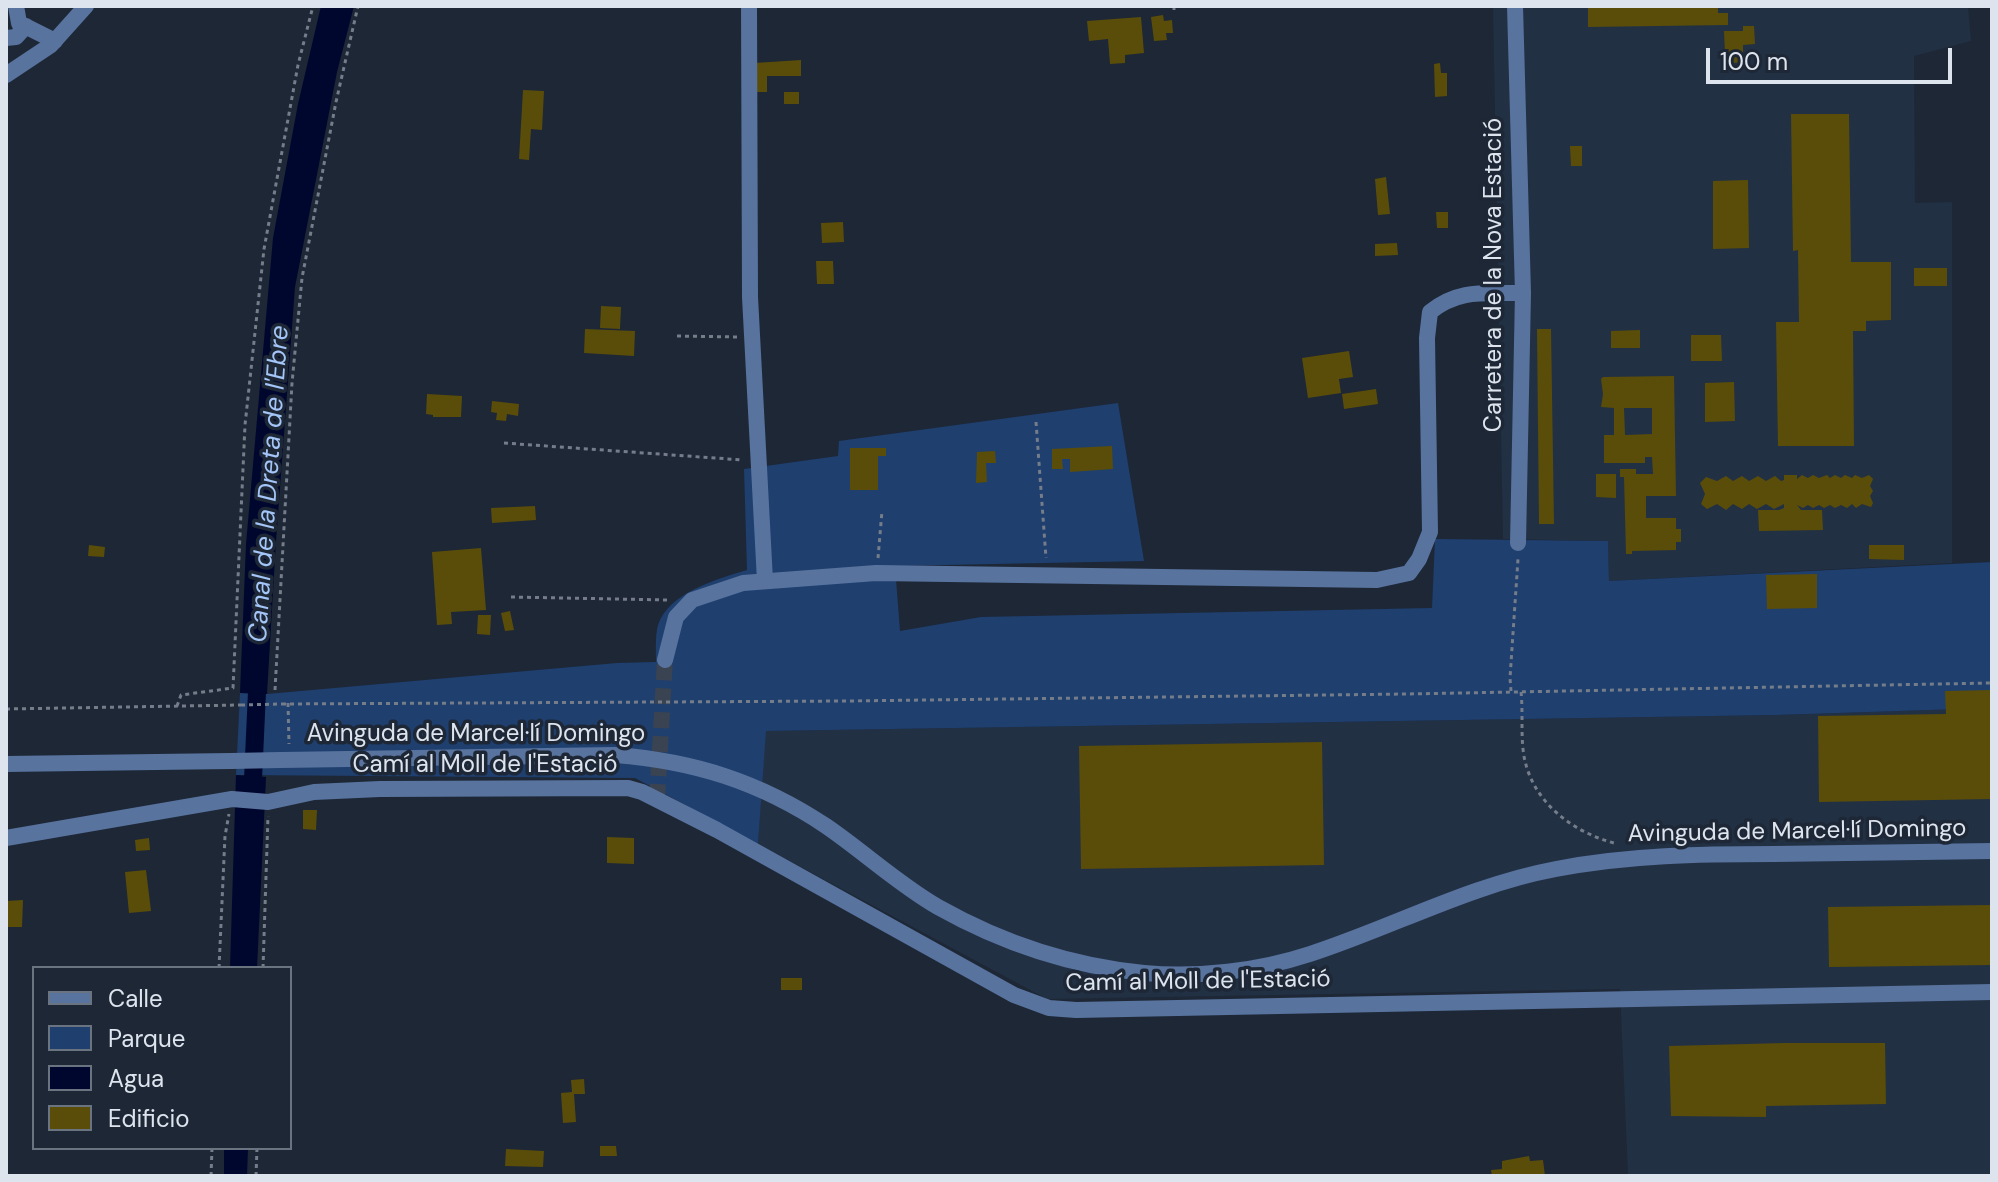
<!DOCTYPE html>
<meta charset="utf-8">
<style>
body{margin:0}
#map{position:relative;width:1998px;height:1182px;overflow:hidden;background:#1d2736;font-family:"DM Sans",sans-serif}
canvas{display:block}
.frame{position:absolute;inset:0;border:8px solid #dde4ee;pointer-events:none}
.legend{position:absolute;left:32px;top:966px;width:260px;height:184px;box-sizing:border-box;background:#1d2736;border:2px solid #6a7380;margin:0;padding:10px 14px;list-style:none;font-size:24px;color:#dde4ee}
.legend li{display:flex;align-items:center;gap:16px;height:40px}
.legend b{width:40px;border:2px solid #6a7380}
.scale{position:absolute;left:1706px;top:48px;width:246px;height:36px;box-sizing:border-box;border:4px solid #dde4ee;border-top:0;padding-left:10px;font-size:24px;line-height:28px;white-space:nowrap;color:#dde4ee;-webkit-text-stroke:6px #1d2736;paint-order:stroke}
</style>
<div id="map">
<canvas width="1998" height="1182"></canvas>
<div class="frame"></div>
<ul class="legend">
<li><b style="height:10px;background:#58739e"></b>Calle</li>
<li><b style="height:22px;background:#1f3f6f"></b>Parque</li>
<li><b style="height:22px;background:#00072e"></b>Agua</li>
<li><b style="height:22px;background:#5a4d09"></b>Edificio</li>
</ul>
<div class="scale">100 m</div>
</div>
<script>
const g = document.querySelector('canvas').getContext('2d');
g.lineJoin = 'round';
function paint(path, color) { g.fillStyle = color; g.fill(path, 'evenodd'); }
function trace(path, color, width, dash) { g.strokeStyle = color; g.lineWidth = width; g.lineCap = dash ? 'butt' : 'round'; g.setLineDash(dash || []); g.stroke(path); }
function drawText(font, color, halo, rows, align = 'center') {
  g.font = font + ' "DM Sans",sans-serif'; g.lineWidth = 7; g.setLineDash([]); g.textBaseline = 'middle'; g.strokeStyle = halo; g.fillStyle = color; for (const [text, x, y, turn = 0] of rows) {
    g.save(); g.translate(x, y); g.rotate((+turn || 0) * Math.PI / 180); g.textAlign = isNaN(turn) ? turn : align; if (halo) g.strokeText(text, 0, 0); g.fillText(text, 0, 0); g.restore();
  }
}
const built = new Path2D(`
 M1493 6H1968L1971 41 1914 56 1915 203 1952 202V563L1609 581 1608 541 1503 539Z
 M1992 708V1176H1628L1620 989 1047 999 758 844 765 731 1776 715Z`);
const green = new Path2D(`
 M1118 403 1144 561 895 566 900 631 981 617 1432 608 1435 539 1608 541 1609 581 1992 562V708L1776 715 766 731 758 844 635 778 236 775 240 693 267 694 617 663 656 662C656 651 655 636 658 625 669 592 718 579 747 570L744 469 838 456 839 441Z`);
const water = new Path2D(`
 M321 6H354L337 72 295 287 276 541 267 694 240 693 246 544 273 238 298 104Z
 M236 775 266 777 257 968H230Z
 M224 1148H248L247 1176H224Z`);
const canal = new Path2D(`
 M252 801 258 670`);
const building = new Path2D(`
 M1588 6H1718V13H1728V25L1588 27Z
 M1163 15 1164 21 1172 20 1173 33H1166L1167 40 1154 41 1151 17Z
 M1141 17 1144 53 1125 55V63L1110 64 1108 39 1089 41 1087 21Z
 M1743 26H1754L1755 44 1743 45V62L1733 63 1725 53 1724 31H1743Z
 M801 60V76H767V92H755L754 63Z
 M1440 63 1441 73H1447V96L1435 97 1434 64Z
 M523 90 544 91 542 130 531 129 529 160 519 159Z
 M784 92H799V104H784Z
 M1791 114H1849L1851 262H1891V320L1866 321V331H1853L1854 446H1778L1776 322H1799L1798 250 1793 251Z
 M1570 146H1582V166H1571Z
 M1386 177 1390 214 1378 215 1375 179Z
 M1748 180 1749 248 1713 249V181Z
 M1436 212H1448V228H1437Z
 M843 222 844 242 822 243 821 223Z
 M1397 243 1398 255 1375 256V244Z
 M816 261H833L834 284H817Z
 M1914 268H1947V286H1914Z
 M601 306 621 307 620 329 600 328Z
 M585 329 635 331 634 356 584 353Z
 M1537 329H1551L1554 524H1539Z
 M1640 330V348H1611V331Z
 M1691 335H1721L1722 361H1691Z
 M1349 351 1353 377 1339 379 1341 393 1308 398 1302 358Z
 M1674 376 1676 496H1646V518H1676V529H1681V542H1676V550L1632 551V554H1626L1624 477H1620V469H1636V474H1653L1652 457H1645V463H1604V435H1614V408L1601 407 1603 394 1601 379 1603 377ZM1624 408H1652V434L1625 435Z
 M1734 382 1735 421 1705 422V383Z
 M1376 389 1378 404 1344 409 1342 394Z
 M427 394 462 396 461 417H433V415L426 414Z
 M492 401 519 404 518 416 507 414 506 421 496 420 497 413 491 412Z
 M1112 446 1113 469 1070 472V459H1062L1063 469H1052V449Z
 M850 448H886V456H878V490H850Z
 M995 451 996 463H986L987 482 976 483 977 452Z
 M1596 474H1616V498L1596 497Z
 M1784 475H1797V479L1802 475 1808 478 1813 475 1819 478 1827 475 1830 478 1835 475 1841 478 1845 475 1852 478 1855 475 1862 478 1869 475 1873 479 1870 486 1873 491 1870 496 1873 503 1871 507 1862 504 1856 508 1852 504 1847 508 1841 505 1835 508 1830 505 1824 508 1819 505 1813 508 1808 505 1803 508 1797 505 1801 510H1822L1823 530 1759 531 1758 510H1779L1784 508V504L1774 509 1766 504 1757 509 1749 504 1742 509 1733 504 1726 510 1717 504 1707 509 1701 504 1705 494 1700 483 1706 477 1717 481 1726 476 1733 481 1742 476 1749 481 1758 476 1766 481 1775 476 1781 481 1784 480Z
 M535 506 536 520 492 523 491 508Z
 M89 545 105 547 104 557 88 556Z
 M1869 545H1904V560L1869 559Z
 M481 548 486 610 451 612 452 624 437 625 432 552Z
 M1817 574V608L1767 609 1766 575Z
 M510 611 514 630 505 631 501 613Z
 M478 615H491L490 635 477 634Z
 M1991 690 1992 799 1819 802 1818 716 1946 714 1945 691Z
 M1322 742 1324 865 1081 869 1079 746Z
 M303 810H317L316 830 303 829Z
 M607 837 634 838V864L607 863Z
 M149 838 150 850 136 851 135 840Z
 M146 870 151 911 129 913 125 872Z
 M23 900 22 927H6V901Z
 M1992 905V965L1829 967 1828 907Z
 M781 978H802V990H781Z
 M1785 1043H1885L1886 1104 1766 1106V1117L1671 1116 1669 1046Z
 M584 1079 585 1094H574L576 1122 563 1123 561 1093 572 1092 571 1080Z
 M600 1146H616L617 1156H600Z
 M506 1149 544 1151 543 1167 505 1166Z
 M1529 1156 1530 1161 1543 1160 1545 1176H1492L1491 1170 1502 1169V1161Z`);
const minorTunnel = new Path2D(`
 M657 800 665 660`);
const path = new Path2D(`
 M1174 6V13
 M677 336 737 337
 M1036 422 1046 558
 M504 443 743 460
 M878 558 882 511
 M511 597 668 600
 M275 690 292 383 302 278 336 102 358 6
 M1511 691 1510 678 1518 559
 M1521 692C1523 711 1521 730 1523 749 1528 798 1569 831 1614 843
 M288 703 289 744
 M282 704 848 701 1407 694 1992 683
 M177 706 181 695 233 688 245 425 264 249 298 65 313 6
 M6 709 241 705
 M219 968 225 836 229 814
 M263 968 268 816
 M211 1176 212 1148
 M256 1176 257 1148`);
const minor = new Path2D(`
 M16 6 19 23 55 41
 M749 6 750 297 765 581
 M1515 6 1523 293 1518 543
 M6 38 16 37 26 26
 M665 660 676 617 692 600 743 583 876 573 1377 580 1409 573 1419 559 1430 532 1427 338 1430 312C1460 288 1486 294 1523 293
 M281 760 615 755C694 761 760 782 826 826 864 852 898 884 938 907 1002 943 1071 966 1144 973 1198 978 1258 971 1310 954 1393 927 1470 885 1556 869 1628 855 1701 854 1774 854 1847 853 1919 852 1992 851
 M6 764 231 761
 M6 838 232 799 268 802 314 792 380 789 628 788 642 792 717 830 1014 995 1049 1008 1076 1010 1992 992`);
const tertiary = new Path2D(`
 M6 75 51 45 86 6`);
const pathBridge = new Path2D(`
 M241 705 282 704`);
const minorBridge = new Path2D(`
 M231 761 281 760`);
const streetNames = [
 ["Carretera de la Nova Estació",1495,275,-90],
 ["Avinguda de Marcel·lí Domingo",476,735],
 ["Camí al Moll de l'Estació",485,766],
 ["Avinguda de Marcel·lí Domingo",1797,832,-1],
 ["Camí al Moll de l'Estació",1198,982,-1]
];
const waterNames = [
 ["Canal de la Dreta de l'Ebre",270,484,-86]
];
paint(built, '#223044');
paint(green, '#1f3f6f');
paint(water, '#00072e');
trace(canal, '#00072e', 18);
paint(building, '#5a4d09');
trace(minorTunnel, '#3a4352', 16, [16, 8]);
trace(path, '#757d8a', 3, [4, 4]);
trace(minor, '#58739e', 16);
trace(tertiary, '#58739e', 16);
trace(pathBridge, '#757d8a', 3, [4, 4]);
trace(minorBridge, '#58739e', 16);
drawText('24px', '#dde4ee', '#1d2736', streetNames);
drawText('italic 26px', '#a4c5f7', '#1d2736', waterNames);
</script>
